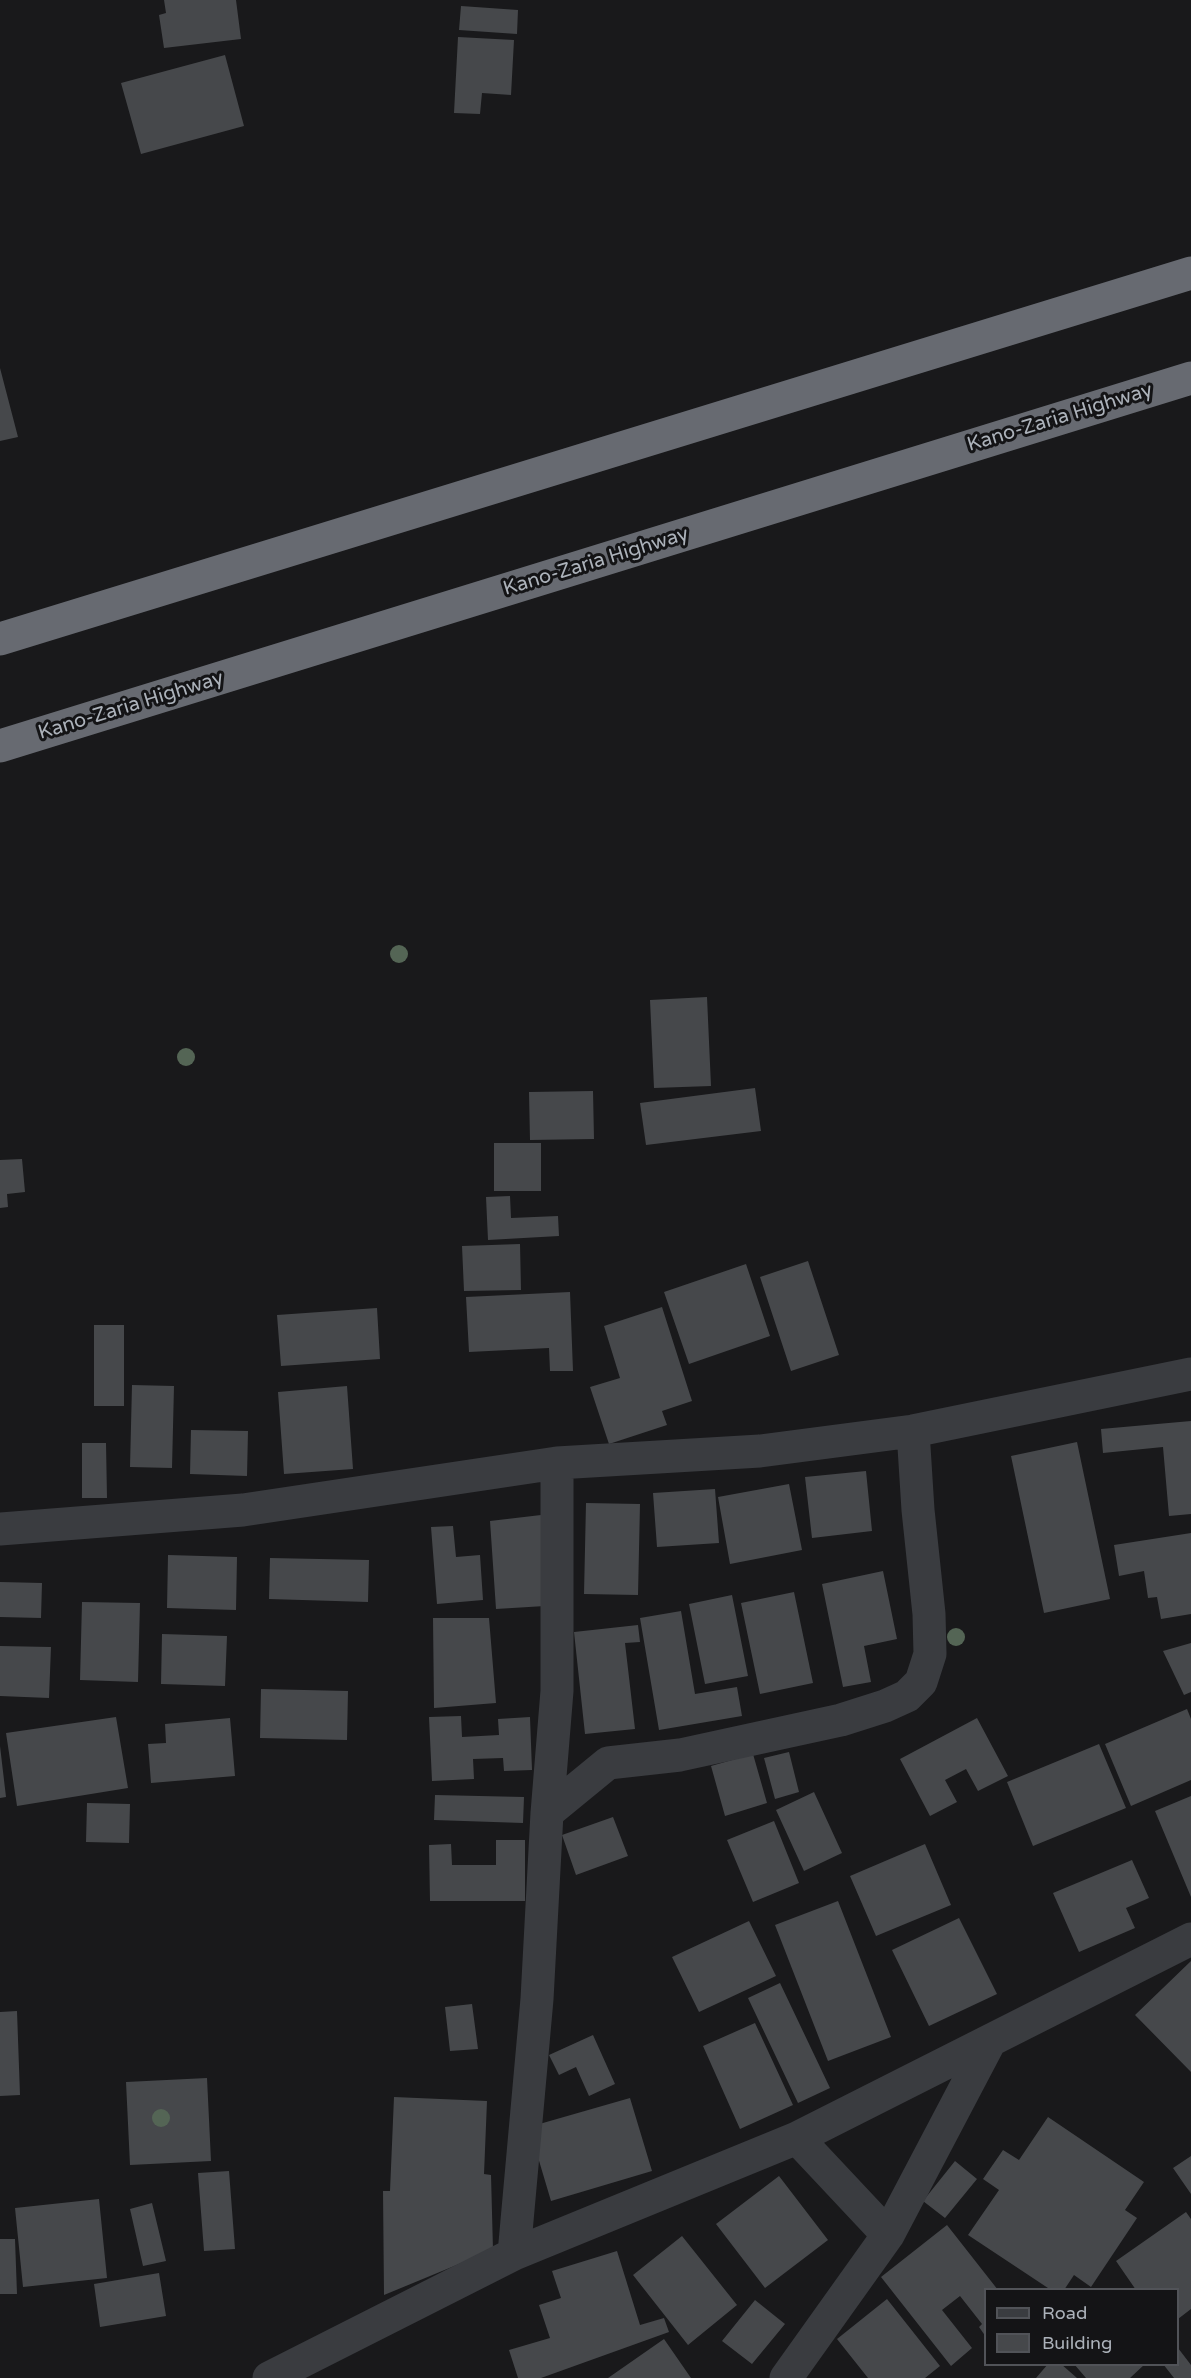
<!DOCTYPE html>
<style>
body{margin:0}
#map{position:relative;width:1191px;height:2378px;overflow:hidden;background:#19191b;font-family:"Varela Round",sans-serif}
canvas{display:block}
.legend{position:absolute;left:984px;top:2288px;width:195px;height:78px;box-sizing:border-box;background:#141416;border:2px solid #515358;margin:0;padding:8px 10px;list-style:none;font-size:18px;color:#acb2ba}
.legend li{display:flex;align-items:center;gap:12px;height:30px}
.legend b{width:30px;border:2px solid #515358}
</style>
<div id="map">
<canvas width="1191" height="2378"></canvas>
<ul class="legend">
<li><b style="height:8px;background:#3a3c40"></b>Road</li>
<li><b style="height:16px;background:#46484b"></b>Building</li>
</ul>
</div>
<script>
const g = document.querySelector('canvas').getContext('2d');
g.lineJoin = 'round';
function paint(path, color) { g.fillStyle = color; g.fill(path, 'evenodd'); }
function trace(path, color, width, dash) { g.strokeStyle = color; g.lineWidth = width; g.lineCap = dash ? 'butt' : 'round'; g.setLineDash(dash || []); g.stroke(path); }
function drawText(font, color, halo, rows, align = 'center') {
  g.font = font + ' "Varela Round",sans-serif'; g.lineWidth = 6; g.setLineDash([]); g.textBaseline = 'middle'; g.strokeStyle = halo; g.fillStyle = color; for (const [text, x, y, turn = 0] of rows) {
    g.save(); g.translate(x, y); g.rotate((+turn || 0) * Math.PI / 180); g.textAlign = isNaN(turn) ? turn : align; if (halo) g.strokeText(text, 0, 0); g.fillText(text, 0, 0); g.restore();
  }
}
const building = new Path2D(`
 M164 0H236L241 39 164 48 159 15 166 13Z
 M461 6 518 10 517 34 459 30Z
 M458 37 514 40 511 95 482 93 480 114 454 113Z
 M225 55 244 126 141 154 121 83Z
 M0 368 18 437 0 441Z
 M707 997 711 1086 654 1088 650 1000Z
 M755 1088 761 1131 646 1145 640 1103Z
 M593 1091 594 1139 530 1140 529 1092Z
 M494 1143H541V1191H494Z
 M22 1159 25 1192 7 1194 8 1207 0 1208V1160Z
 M510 1196 511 1218 558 1216 559 1236 488 1240 486 1197Z
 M520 1244 521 1290 464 1291 462 1246Z
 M808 1261 839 1355 791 1371 760 1277Z
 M746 1264 770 1336 689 1364 664 1292Z
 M570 1292 573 1371H550L549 1348 469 1352 466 1297Z
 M662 1307 692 1401 662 1411 667 1425 609 1444 590 1387 620 1378 604 1326Z
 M377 1308 380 1359 281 1366 277 1315Z
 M94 1325H124V1406H94Z
 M132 1385 174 1386 172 1468 130 1467Z
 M347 1386 353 1469 284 1474 278 1392Z
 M1191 1421V1514L1169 1516 1163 1447 1103 1453 1101 1429Z
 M191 1430 248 1431 247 1476 190 1474Z
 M1077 1442 1110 1599 1044 1613 1011 1456Z
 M82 1443H106L107 1498H82Z
 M866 1471 872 1531 812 1538 805 1477Z
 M789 1484 802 1550 730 1564 718 1497Z
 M715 1489 719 1543 657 1547 653 1493Z
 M586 1503 640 1504 638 1595 584 1594Z
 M541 1515 545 1606 496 1609 490 1521Z
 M453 1526 456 1557 480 1555 483 1600 437 1604 431 1527Z
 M1191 1533V1614L1161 1619 1157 1597 1148 1598 1144 1571 1119 1576 1114 1545Z
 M168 1555 237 1557 236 1610 167 1608Z
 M270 1558 369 1560 368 1602 269 1599Z
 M883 1571 897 1639 864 1646 871 1682 843 1687 822 1584Z
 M0 1582 42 1583 41 1618 0 1617Z
 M794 1592 813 1683 760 1694 741 1603Z
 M732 1595 748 1676 705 1684 689 1604Z
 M82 1602 140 1603 138 1682 80 1680Z
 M681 1611 695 1694 737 1687 742 1716 659 1730 640 1618Z
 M433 1618H489L496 1703 434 1708Z
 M638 1625 640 1642 625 1643 635 1729 585 1734 574 1632Z
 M162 1634 227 1636 225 1686 161 1684Z
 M1191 1643V1692L1184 1695 1163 1651Z
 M0 1646 51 1647 49 1698 0 1696Z
 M261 1689 348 1691 347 1740 260 1738Z
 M1187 1709 1191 1719V1780L1131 1806 1105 1744Z
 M461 1716 462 1737 499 1735 498 1719 530 1717 532 1770 504 1771 503 1758 473 1759 474 1779 432 1781 429 1717Z
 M116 1717 128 1788 17 1806 6 1733Z
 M230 1718 235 1776 151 1783 148 1744 166 1743 165 1724Z
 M977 1718 1008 1776 978 1791 966 1769 945 1780 957 1802 930 1816 900 1759Z
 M1099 1744 1126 1808 1033 1846 1007 1782Z
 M0 1746 6 1797 0 1798Z
 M789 1752 799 1792 775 1799 764 1758Z
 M753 1754 767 1803 725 1816 711 1766Z
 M814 1792 842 1853 804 1871 776 1810Z
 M435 1795 524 1797 523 1823 434 1820Z
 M1191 1796V1897L1155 1811Z
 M87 1803 130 1804 129 1843 86 1842Z
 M613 1817 628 1856 576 1875 562 1835Z
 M774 1821 799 1883 753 1902 727 1840Z
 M496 1840H525V1901H430L429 1845 451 1844 452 1865H496Z
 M925 1844 951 1905 876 1936 850 1876Z
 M1132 1860 1149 1898 1126 1908 1135 1928 1079 1952 1053 1893Z
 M838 1901 891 2037 828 2061 775 1925Z
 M959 1918 997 1994 929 2026 892 1950Z
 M749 1921 776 1976 699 2012 672 1957Z
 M1191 1961V2072L1135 2015Z
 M780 1983 830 2088 798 2103 748 1998Z
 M472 2004 478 2049 450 2051 445 2007Z
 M17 2011 20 2095 0 2096V2012Z
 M755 2023 793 2105 740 2129 703 2046Z
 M593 2035 615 2084 589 2096 576 2067 559 2075 549 2055Z
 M207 2078 211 2161 130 2165 126 2082Z
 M394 2097 487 2101 484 2174 491 2175 493 2250 384 2295 383 2191H390Z
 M630 2098 652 2171 551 2201 529 2127Z
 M1048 2117 1144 2182 1125 2210 1137 2218 1091 2287 1074 2275 1064 2290H1051L968 2235 999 2190 983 2179 1003 2150 1019 2160Z
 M1191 2156V2194L1173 2168Z
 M955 2161 977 2179 945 2218 923 2201Z
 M229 2171 235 2249 204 2251 198 2173Z
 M779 2176 828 2240 765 2288 716 2224Z
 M99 2199 107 2278 23 2287 15 2208Z
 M152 2203 166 2261 143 2266 130 2209Z
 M1186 2212 1191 2219V2309L1178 2319V2290H1136L1116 2261Z
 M947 2225 998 2290H986V2337L979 2327 982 2324 960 2296 942 2310 972 2348 951 2366 881 2277Z
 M682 2236 737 2305 688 2345 633 2275Z
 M0 2239H15L17 2294H0Z
 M617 2251 640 2325 664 2318 669 2332 541 2378H518L509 2350 550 2338 539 2305 561 2298 552 2271Z
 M159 2273 166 2316 100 2327 94 2284Z
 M887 2299 940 2366 925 2378H868L837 2339Z
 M755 2300 785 2324 752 2364 722 2341Z
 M664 2339 691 2378H608Z
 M1178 2348 1191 2365V2378H1174L1163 2364H1178Z
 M1048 2364H1061L1077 2378H1036Z
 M1074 2364H1145L1130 2378H1086Z`);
const minor = new Path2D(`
 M0 1529 243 1510 557 1463 760 1451 913 1431 1191 1374
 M547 1813 608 1763 680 1755 841 1720 885 1706 907 1696 921 1682 930 1654 929 1614 918 1510 913 1431
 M797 2138 888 2235
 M514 2254 537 1999 547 1813 557 1691V1463
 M269 2378 514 2254 797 2138 1191 1939
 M786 2378 888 2235 990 2041`);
const highway = new Path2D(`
 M0 639 1191 273
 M0 746 1191 378`);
const trees = [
 [399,954],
 [186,1057],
 [956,1637],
 [161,2118]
];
const streetNames = [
 ["Kano-Zaria Highway",1060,418,-17],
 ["Kano-Zaria Highway",596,562,-17],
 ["Kano-Zaria Highway",131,706,-17]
];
paint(building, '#46484b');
trace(minor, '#3a3c40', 33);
trace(highway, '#676a71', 33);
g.fillStyle = '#546555';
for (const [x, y] of trees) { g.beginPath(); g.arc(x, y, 9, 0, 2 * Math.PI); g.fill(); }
drawText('20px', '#acb2ba', '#141416', streetNames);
</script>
